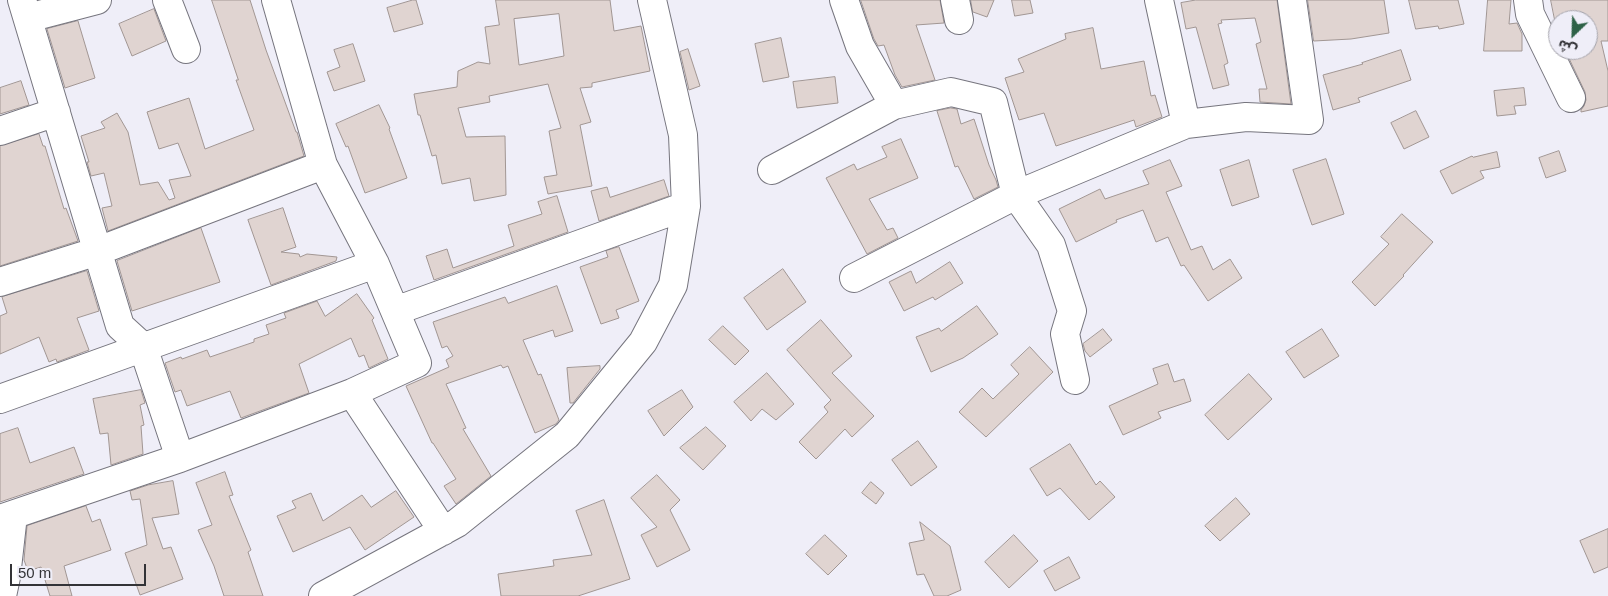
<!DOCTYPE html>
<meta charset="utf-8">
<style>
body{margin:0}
#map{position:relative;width:1608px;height:596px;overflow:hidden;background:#efeef8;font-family:Helvetica,"Noto Sans Arabic",sans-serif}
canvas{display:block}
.north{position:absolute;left:1548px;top:10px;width:50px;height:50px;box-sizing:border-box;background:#efeef8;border:1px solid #a4a3ab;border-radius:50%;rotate:204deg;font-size:14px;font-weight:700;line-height:20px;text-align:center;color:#333337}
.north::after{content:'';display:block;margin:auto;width:18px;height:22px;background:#2e6247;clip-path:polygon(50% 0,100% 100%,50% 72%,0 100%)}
.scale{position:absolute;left:10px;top:564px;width:136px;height:22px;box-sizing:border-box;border:2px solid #333337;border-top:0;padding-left:6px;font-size:15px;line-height:18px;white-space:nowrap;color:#333337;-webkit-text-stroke:4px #efeef8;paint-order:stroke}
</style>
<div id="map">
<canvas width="1608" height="596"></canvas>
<div class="north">ش</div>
<div class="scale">50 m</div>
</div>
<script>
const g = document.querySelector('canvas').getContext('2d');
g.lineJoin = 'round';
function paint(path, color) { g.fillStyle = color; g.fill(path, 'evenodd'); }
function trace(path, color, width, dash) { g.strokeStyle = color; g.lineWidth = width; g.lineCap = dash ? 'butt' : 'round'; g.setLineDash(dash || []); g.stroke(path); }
const building = new Path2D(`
 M212 0H250L266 50 296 132H297L304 156 108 231 102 208 112 206 104 173 91 176 87 162H89L81 136 105 128 101 122 117 113 128 132 140 185 158 182 169 200 175 198 169 180 191 176 178 143 159 149 147 112 189 98 205 149 254 130 236 80H238Z
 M413 0H416L423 24 394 32 387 8Z
 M496 0H610L614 31 641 26 650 71 592 83V87L580 88 591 122 580 125 592 186 548 194 544 177 557 175 549 131 561 128 548 84 489 96 490 102 458 108 466 137 505 136 506 195 474 201 470 178 442 184 436 155 432 156 420 115H418L414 94 457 87 458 71 478 62 490 64 485 27 499 25ZM559 14 564 56 519 65 514 19Z
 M861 0H940L944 23 916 25 935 80 902 87 895 75 884 45 878 46 874 39Z
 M971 0H994L987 17 973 12Z
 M1012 0H1030L1033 13 1015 16Z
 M1196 0H1277L1291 104 1260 102 1259 89H1267L1256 44 1261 42 1255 18 1221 20 1222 23 1218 24 1228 63 1224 65 1229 85 1213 89 1196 27 1186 29 1181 3Z
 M1308 0H1384L1389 33 1351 39 1314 41Z
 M1409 0H1458L1464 24 1439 29 1438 26 1416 29Z
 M1488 0H1511L1509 24 1517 23 1522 34V51H1484Z
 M1551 0H1608V41H1601L1608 71V106L1581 112V110L1584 106 1586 100 1585 92 1565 50H1588V20H1555Z
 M154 9 166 41 132 56 119 24Z
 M78 21 95 78 65 88 47 29Z
 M1093 28 1101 69 1144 61 1151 96 1155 95 1162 117 1136 127 1134 120 1056 146 1044 113 1019 120 1005 78 1024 72 1018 59 1066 39 1065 34Z
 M781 38 789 77 763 82 755 44Z
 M353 44 365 81 334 91 327 72 340 67 334 50Z
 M688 49 700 86 689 90 680 52Z
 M1401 50 1411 80 1358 98 1360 102 1333 110 1323 75 1363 64 1362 63Z
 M835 77 838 103 797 108 793 82Z
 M21 81 29 105 0 114V88Z
 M1524 88 1526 105 1514 106 1516 114 1497 116 1494 91Z
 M379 105 390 128 389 129 407 178 365 193 348 146 346 147 336 124Z
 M951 108 957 109 961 124 974 119 989 165 996 180 998 187 974 199 958 166 955 167 937 111Z
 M1416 111 1429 137 1404 149 1391 123Z
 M39 134 43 146H45L64 209 66 208 78 241 0 266V146Z
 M901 139 918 178 869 199 887 230 893 228 898 238 867 254 826 178 854 164 857 170 887 157 882 147Z
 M1559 151 1566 171 1546 178 1539 158Z
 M1497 152 1500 167 1480 171 1484 178 1452 194 1440 171 1472 156 1473 157Z
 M1326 159 1344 214 1312 225 1293 170Z
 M1170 160 1182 186 1166 192 1191 250 1202 246 1213 270 1230 259 1242 278 1208 301 1184 265 1181 266 1168 237 1156 242 1143 210 1116 220 1117 222 1076 242 1059 209 1100 189 1105 199 1149 184 1143 171Z
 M1249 160 1259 197 1232 206 1220 170Z
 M664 180 669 196 599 221 591 191 607 187 610 197Z
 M557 196 568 232 434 280 426 256 447 249 453 268 514 246 508 225 542 214 538 202Z
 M283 208 296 247 281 252 299 254 300 257 307 254 337 257 336 261 271 285 248 220Z
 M1402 214 1433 242 1403 275 1404 276 1375 306 1352 282 1389 244 1381 237Z
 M201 228 220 282 132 311 117 261Z
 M619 247 639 301 616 310 619 318 601 324 580 267 608 257 606 251Z
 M950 262 963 283 935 300 933 297 904 311 889 282 911 271 916 283Z
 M783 269 806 302 767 330 744 298Z
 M87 271 99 311 77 318 89 350 57 362 56 359 49 362 39 337 0 354V316L7 313 2 297Z
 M557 286 573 331 555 337 553 330 523 340 538 375 541 374 559 420 556 424 535 433 508 366 503 368 501 365 446 384 466 428 463 429 491 476 456 504 444 486 456 479 433 443H432L406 386 449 367 446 360 453 356 447 346 442 348 433 322 505 297 508 303Z
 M357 294 374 318 372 320 388 359 369 368 364 355 359 357 351 338 299 364 309 393 241 418 230 391 187 406 181 390 175 392 165 363 181 357 182 359 207 350 210 357 254 342V339L269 334 266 325 286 318 284 313 317 301 325 316Z
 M977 306 998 334 963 358 931 372 916 337 939 328 941 331Z
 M821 320 852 356 832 373 874 416 852 437 845 429 816 459 799 442 828 412 824 407 831 400 787 350Z
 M723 326 749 351 735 365 709 340Z
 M1103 329 1112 340 1090 357 1085 351 1083 344Z
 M1322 329 1339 356 1304 378 1286 352Z
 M1030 347 1053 372 986 437 959 412 982 388 993 399 1019 374 1011 365Z
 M1168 364 1174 382 1184 379 1191 401 1158 412 1161 418 1123 435 1109 406 1158 384 1153 369Z
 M600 366V369L573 403H570L567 368Z
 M767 373 794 404 776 420 762 409 751 421 734 402Z
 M1249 374 1272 399 1228 440 1205 415Z
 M141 390 145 403 140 405 144 425 141 426 143 454 111 465 108 433 100 434 93 399Z
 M682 390 693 407 664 436 648 411Z
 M706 427 726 446 703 470 680 448Z
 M18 428 30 463 74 447 84 474 0 502V434Z
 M918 441 937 467 911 486 892 460Z
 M1070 444 1096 485 1100 481 1115 497 1089 520 1060 488 1047 496 1030 469Z
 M225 472 233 495 229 496 251 550 248 552 263 596H224L214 566 198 530 212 525 196 483Z
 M657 475 680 500 670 510 690 550 657 567 641 535 657 527 631 498Z
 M173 481 179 514 152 518 163 549 171 547 183 579 140 595 125 553 147 545 140 499 132 500 130 491 148 485Z
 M871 482 884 493 876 504 862 493Z
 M396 491 414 517 365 550 350 527 293 552 277 516 296 508 292 501 311 493 323 521 362 495 371 507Z
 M1236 498 1250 514 1220 541 1205 526Z
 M604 500 630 579 578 596H501L498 574 554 566 553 560 592 555 576 511Z
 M86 506 92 522 100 519 111 550 64 566 72 596H50L41 567 28 571 24 560 27 526Z
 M920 522 950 546 961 590 947 596H934L924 574 917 575 909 543 924 540Z
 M1608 529V567L1594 573 1580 541Z
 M825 535 847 556 828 575 806 554Z
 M1014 535 1038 561 1009 588 985 562Z
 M1069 557 1080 578 1055 591 1044 571Z`);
const minor = new Path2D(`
 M22 0 120 326 143 347 180 458
 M167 0 186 49
 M844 0 860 46 894 105
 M955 0 959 20
 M1159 0 1186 124
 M1528 0 1530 14 1571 98
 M28 18 97 0
 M0 131 56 112
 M772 170 894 105 951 92 993 102 1016 195 1051 245 1072 311 1065 334 1075 380
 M854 278 1016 195 1186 124 1246 117 1309 120 1292 0
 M0 282 98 251 323 165
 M395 311 686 206
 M352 393 443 531
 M0 399 375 264
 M0 519 180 458 352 393 417 363 375 264 323 165 276 0
 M2 596 6 577 13 515
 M323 596 457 523 567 435 643 342 673 285 686 206 683 135 652 0`);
paint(building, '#e0d4d1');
trace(building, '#a19693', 1);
trace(minor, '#76757e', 30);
trace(minor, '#fff', 28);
</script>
